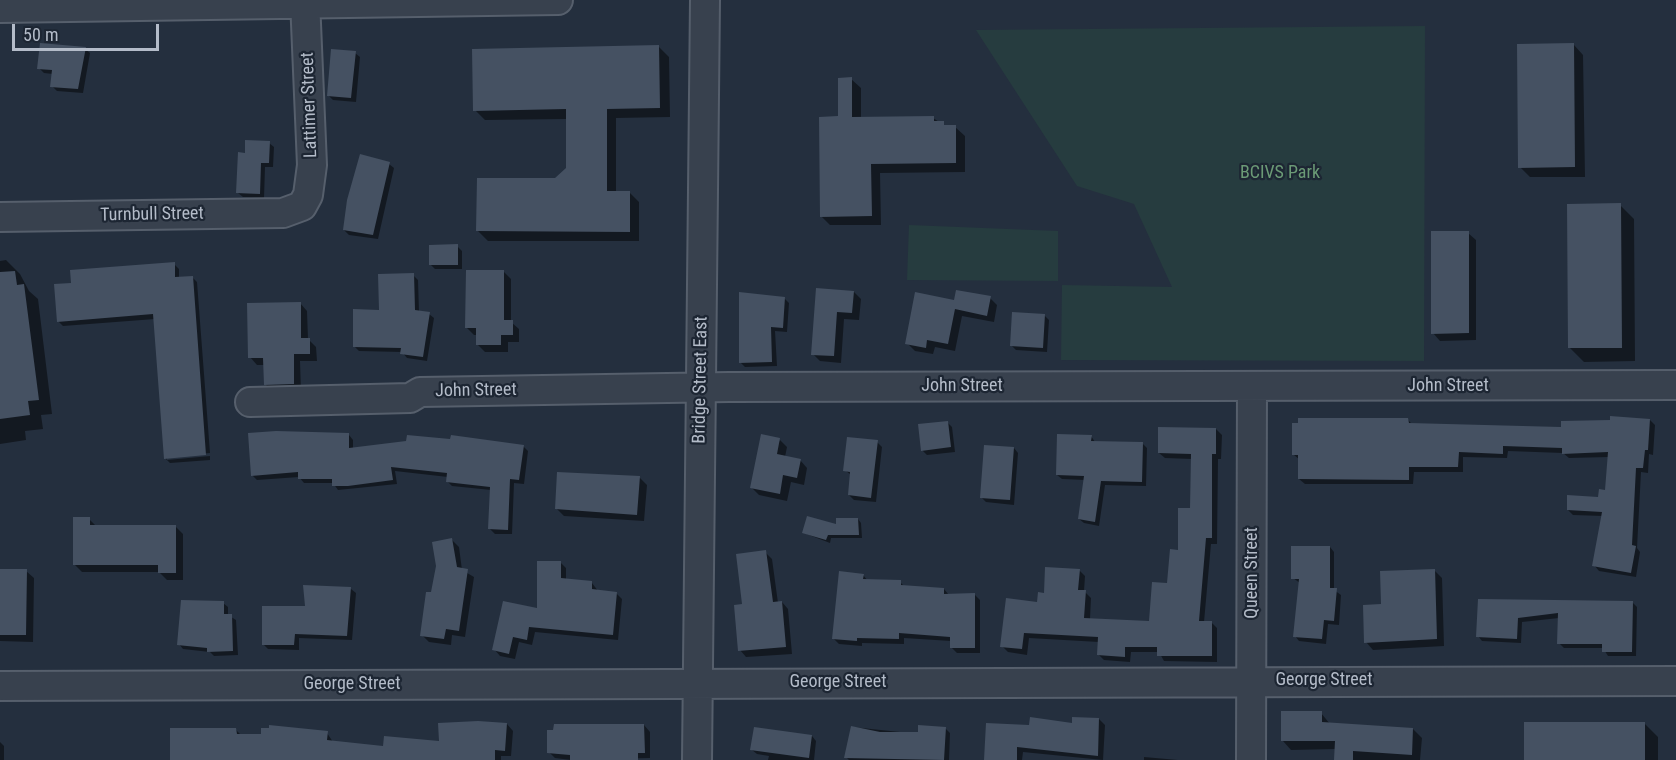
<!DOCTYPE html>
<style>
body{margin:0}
#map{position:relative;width:1676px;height:760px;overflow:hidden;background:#242f3e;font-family:"Roboto Condensed",sans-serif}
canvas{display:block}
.scale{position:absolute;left:12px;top:24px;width:147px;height:27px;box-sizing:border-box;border:3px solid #b4bcc9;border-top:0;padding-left:8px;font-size:18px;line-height:21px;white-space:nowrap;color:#b4bcc9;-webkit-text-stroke:4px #1d2633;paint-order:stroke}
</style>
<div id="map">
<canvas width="1676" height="760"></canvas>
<div class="scale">50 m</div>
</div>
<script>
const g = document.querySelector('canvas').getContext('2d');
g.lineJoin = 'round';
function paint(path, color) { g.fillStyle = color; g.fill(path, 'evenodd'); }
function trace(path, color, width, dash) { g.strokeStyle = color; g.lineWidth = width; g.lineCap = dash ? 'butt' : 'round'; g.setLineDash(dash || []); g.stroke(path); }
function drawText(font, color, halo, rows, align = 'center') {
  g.font = font + ' "Roboto Condensed",sans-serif'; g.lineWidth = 4.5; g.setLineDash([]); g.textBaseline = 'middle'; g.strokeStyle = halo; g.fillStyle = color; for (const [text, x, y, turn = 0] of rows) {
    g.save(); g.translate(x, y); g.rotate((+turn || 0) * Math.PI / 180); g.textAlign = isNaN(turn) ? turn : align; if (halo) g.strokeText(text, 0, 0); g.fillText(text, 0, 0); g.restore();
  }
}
const green = new Path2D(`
 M1425 26 1424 361 1061 360 1062 285 1172 287 1134 204 1077 186 976 30Z
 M909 225 1058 231V281L907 280Z`);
const shadow = new Path2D(`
 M1574 45 1583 55 1585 177H1530L1520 167Z
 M659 47 669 57 670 117 616 118V192H629L639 202V241H488L478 231 555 180 567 169V119L485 120 475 110Z
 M85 49 90 53 83 93 57 91 52 86 53 74 44 73 39 68Z
 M355 53 360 57 356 102 333 100 328 95Z
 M851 79 861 88V118H933L947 127H955L965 136V172L880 173 881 225H830L821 216 839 118Z
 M269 143 274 147 273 167H265L264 198 243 197 238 193 246 154Z
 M389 164 394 168 378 239 349 235 344 230Z
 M1620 205 1634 219 1635 361 1584 362 1570 348Z
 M1468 233 1476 240V340L1440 341 1433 333Z
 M457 246 462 251V269H435L430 264Z
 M6 260 20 274 29 291 38 299 52 414 41 415 43 429 25 431 26 440 0 444V261Z
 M174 264 179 269V278L192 277 197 282 210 453 167 457V460L210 456V460L170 463 165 458 155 319 63 326 58 321 73 284Z
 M504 272 511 279V322L519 329V342H508V352H485L477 344V335H474L466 327Z
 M413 275 418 280 419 312 429 314 434 318 427 361 407 358 402 352 359 351 354 346Z
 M817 289 854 292 861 299 859 320 844 319 841 363 820 361 813 354Z
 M784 298 789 303 787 332 775 331 777 366 745 367 740 362Z
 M990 298 997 305 994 322 962 316 955 351 935 347 933 354 915 351 907 343 955 301Z
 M300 303 307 311 308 339 316 347 317 361H300L301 391 273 392 265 384V365H257L250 357Z
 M1044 315 1049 320 1047 352 1016 350 1011 345Z
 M1408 420 1413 425 1563 428 1650 420 1655 425 1653 455 1649 454 1648 473 1641 472 1637 548 1640 552 1636 577 1599 571 1594 565 1603 516 1573 515 1568 510 1600 498 1607 491 1609 457 1569 458 1563 453 1508 451 1507 458 1463 457V472H1414L1413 484H1305L1299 479 1300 460 1294 455Z
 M947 422 952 427 955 452 927 455 922 450Z
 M1216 429 1222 435 1221 459H1218L1217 544H1211L1204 622H1211L1217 628V662L1164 661 1159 652H1131L1130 662 1104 660 1098 654 1099 642 1029 638 1027 655 1008 652 1002 646 1045 594 1079 570 1085 576 1084 591 1091 598 1090 619 1150 623 1168 585 1192 509V459L1165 458 1159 453Z
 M349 435 353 440V449L523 446 528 451 524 484 514 483 512 534H495L490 529 491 490 452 486 447 481 448 477 395 471 397 484 338 490 333 483H304L299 477 257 480 252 475Z
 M1091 436 1095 442 1142 443 1147 448 1146 486 1105 485 1099 526 1084 523 1079 519 1085 480 1062 479 1057 475Z
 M780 440 787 447 785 457 800 460 807 468 804 485 791 482 787 501 759 495 751 487Z
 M877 442 882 447 876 502 854 500 849 495 851 475 845 470Z
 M1014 448 1018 453 1014 505 986 502 981 497Z
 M640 478 647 485 644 521 564 516 557 509Z
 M89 519 97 527H176L183 534V580H167L159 572H82L74 564Z
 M858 519 861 523 862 538H831L830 543 804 533Z
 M452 540 459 547 462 570 474 577 465 637 452 635 451 645 429 642 422 635Z
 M1330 547 1334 552V590L1341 595 1339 625 1328 624 1326 644 1299 641 1295 636 1300 583 1293 578Z
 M765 552 772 559 778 603 782 602 788 609 792 654 746 657 740 650 744 606Z
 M560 562 566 568V580L592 583 598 591 616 593 622 599 618 640 535 632 532 645 519 642 515 659 500 656 494 649 539 610Z
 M0 571H26L34 578 33 642 0 641Z
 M1435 571 1442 578 1444 646 1373 650 1366 642 1383 606Z
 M863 575 868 581 900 582 905 587 944 589 949 595H975L980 600V653H957L951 647V641L904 638V644L862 643V646L839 644 833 638Z
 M351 589 356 593 352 640 299 638V650L268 649 264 645 306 608Z
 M1480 601 1633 603 1637 607 1636 656H1608L1603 648H1564L1559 643V618L1522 622 1521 643 1482 641 1478 636Z
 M223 603 228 607V615L236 620 238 655 214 656 210 652 183 649 179 644Z
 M1321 713 1330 724 1413 729 1422 738 1420 760H1336V749L1291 750 1283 741Z
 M1099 719 1105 725 1103 760 1023 752 1022 760H986L1031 726 1074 725Z
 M1644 723 1658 737V760H1525Z
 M507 724 513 731 511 756H501V760H172L236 730 242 736 327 733 333 742 384 748 440 742Z
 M644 725 650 732V758L571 760 555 758 549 752Z
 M852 727 919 734 945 728 950 733 949 760H849L846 757Z
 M812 736 816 741 814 760H768L769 756 757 754 752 750Z
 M0 742 4 746V760H0Z
 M1144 757 1178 760H1144Z`);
const building = new Path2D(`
 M40 43 86 47 78 89 50 87 52 70 37 69Z
 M1574 43 1575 167 1518 168 1517 44Z
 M659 45 660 108 607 109V191H630V232L476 231 477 178H555L566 168V109L473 111 472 49Z
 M331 49 356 51 351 98 327 96Z
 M852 77V117L934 116V121H944V125H956V163L871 164 872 216 820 217 819 117 838 116V78Z
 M245 140 270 141 269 163H261L260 194 236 193 238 152 245 153Z
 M360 154 390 162 373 235 343 230 347 200Z
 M1621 203 1622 348H1568L1567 204Z
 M1431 231H1469V333L1431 334Z
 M458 244V265H429V245Z
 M175 262V277L193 276 206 455 164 459 153 314 57 322 54 284 71 283 70 270Z
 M466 270H504V320H513V335H501V345H476V328H465Z
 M15 271 17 285 24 284 39 400 28 401 30 415 0 419V272Z
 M414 273 415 310 430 312 423 357 400 354 401 348 353 347V309L379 310 378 274Z
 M816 288 854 291 852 313 837 312 834 356 811 355Z
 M956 290 991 296 987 316 955 309 948 344 927 340 926 348 905 344 915 292 954 300Z
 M739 292 785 297 783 328 771 327 772 362 739 363Z
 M301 302V338H310V354H294V384L264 385 263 358H248L247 303Z
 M1012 312 1045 314 1043 348 1010 346Z
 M1610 416 1650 419 1648 450H1645L1643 468H1636L1632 545 1636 546 1631 573 1592 566 1602 512 1567 510V495L1598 497 1599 489 1605 490 1608 452 1562 454V448L1503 446V454L1459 452 1458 467H1409V480L1298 479V455H1292V423H1298V418H1408L1409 423 1561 427V421L1610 420Z
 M948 421 951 447 921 451 918 424Z
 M1158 427 1216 428V454H1212V538H1206L1199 621H1212V656H1157V647H1125V657L1097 655 1098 637 1024 633 1022 649 1000 647 1006 598 1037 602 1038 592 1044 593 1045 567 1080 569 1078 590H1086L1084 618 1149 621 1152 582 1167 583 1170 549 1178 550V508H1190L1191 454 1158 453Z
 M276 431 349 433V448L406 441 407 435 450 439 451 435 524 445 519 480 510 479 508 530 488 529 490 487 446 482 447 473 391 467 393 480 348 486H332V479H298V472L251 476 248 433Z
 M761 434 780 438 777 454 801 459 797 478 783 475 780 494 750 488Z
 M1057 434 1092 435 1091 441 1143 442 1142 482 1101 481 1095 522 1078 519 1084 476 1056 475Z
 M847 437 878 440 871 498 848 495 850 472 843 471Z
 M984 445 1014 447 1010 500 980 498Z
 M557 472 640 476 637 515 555 509Z
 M807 516 836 524V518H858L859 535H828L826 540 802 533Z
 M73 517H90V525H176V573H158V565H73Z
 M452 538 457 567 468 569 459 631 446 629 444 639 420 636 426 592H431L436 566 432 542Z
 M1291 546H1330V588H1337L1334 621 1324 620 1322 639 1293 637 1299 579H1291Z
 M766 550 773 602 782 601 786 647 738 651 734 605 742 604 736 554Z
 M537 561H561V578L592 581V589L617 592 613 635 529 627 527 640 513 637 509 654 492 650 503 601 537 608Z
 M0 569H27L26 635H0Z
 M1435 569 1437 639 1364 643 1363 605 1381 604 1380 571Z
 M839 571 864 574 863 579 901 580V585L944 588V594L975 593V648H950V637L899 633V639L857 638V641L832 639Z
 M303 585 351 587 347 636 295 634 294 645H262V606H305Z
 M1478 599 1633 601 1632 652H1602V644H1557L1558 613 1518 618 1517 639 1476 637Z
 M181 600 224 601V614H232L233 651 207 652V648L177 645Z
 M1281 711H1322V722L1413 728 1412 755 1353 751V760H1334L1335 741H1281Z
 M1030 717 1072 723V717L1099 718 1098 756 1017 747V760H984L986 723 1029 725Z
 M478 721 507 723 505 751 495 750V760H170V728H236L237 734H261V728H269V725L328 731 327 740 383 746 384 736 439 741 438 723Z
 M1524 722H1645V760H1524Z
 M554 724H644L645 753H638V760H570V755L547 753V730H553Z
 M918 725 946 727 944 760 844 758 851 726 880 732H918Z
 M754 727 812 735 809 758 750 750Z`);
const minor = new Path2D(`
 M0 8 558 0
 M0 217 283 213 302 206 308 195 312 165 305 0
 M250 402 410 398 420 392 729 387 1676 385
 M0 686 1676 681
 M697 760 705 0
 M1251 760 1252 386`);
const streetNames = [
 ["Lattimer Street",310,105,-92],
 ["Turnbull Street",152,215,-1],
 ["Bridge Street East",701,380,-89],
 ["John Street",962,386],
 ["John Street",1448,386],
 ["John Street",476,391,-1],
 ["Queen Street",1252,573,-90],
 ["George Street",1324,680],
 ["George Street",838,682],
 ["George Street",352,684]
];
const parkNames = [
 ["BCIVS Park",1280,173]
];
paint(green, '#263c3f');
paint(shadow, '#0007');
paint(building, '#455162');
trace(minor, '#565f6c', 32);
trace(minor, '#38414e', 28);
drawText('18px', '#b4bcc9', '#1d2633', streetNames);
drawText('18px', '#6b9a76', '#1d2633', parkNames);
</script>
